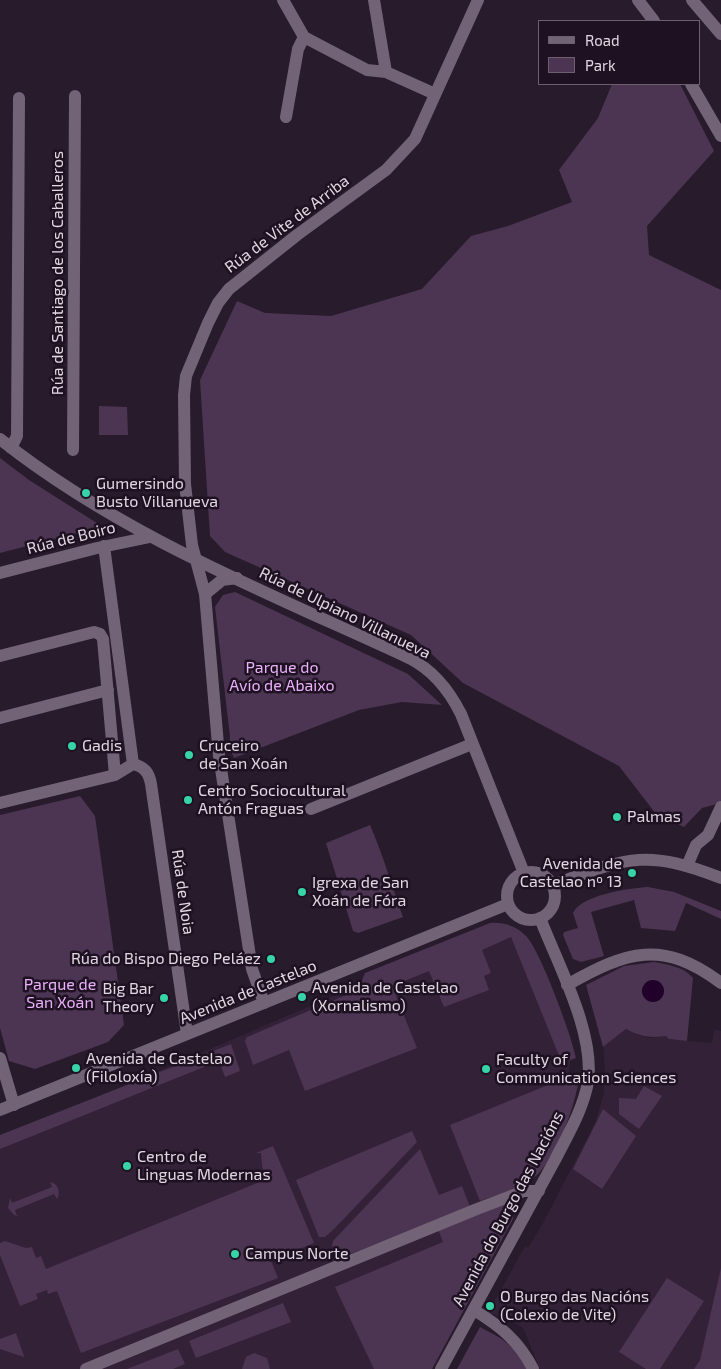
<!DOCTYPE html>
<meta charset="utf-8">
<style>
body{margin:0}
#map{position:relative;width:721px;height:1369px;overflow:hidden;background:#281b2c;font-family:"Exo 2",sans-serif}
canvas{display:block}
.legend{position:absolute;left:538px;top:20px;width:162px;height:65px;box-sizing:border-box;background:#1e1122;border:1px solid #6c606f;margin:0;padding:6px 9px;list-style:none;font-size:15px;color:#e0d7e3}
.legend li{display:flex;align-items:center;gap:10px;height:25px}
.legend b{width:25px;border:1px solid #6c606f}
</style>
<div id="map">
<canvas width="721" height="1369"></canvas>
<ul class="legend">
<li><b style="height:6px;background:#736377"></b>Road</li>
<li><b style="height:14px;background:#4c3552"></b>Park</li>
</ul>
</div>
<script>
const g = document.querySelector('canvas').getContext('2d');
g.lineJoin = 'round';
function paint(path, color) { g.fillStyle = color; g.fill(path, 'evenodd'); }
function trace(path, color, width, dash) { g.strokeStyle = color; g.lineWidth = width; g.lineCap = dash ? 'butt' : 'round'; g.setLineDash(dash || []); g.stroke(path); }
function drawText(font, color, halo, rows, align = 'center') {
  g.font = font + ' "Exo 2",sans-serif'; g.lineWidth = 5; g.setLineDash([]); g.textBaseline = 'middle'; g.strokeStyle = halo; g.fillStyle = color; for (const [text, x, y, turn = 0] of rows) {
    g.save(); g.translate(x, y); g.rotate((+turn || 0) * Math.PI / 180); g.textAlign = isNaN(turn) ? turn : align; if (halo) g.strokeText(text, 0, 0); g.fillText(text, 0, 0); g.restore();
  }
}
const built = new Path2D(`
 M492 928 521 938 571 1056 563 1115 395 1369H0V1139Z
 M626 1029 634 1034 650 1038 667 1036 669 1039 712 1043 714 1030 721 1031V1270L700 1360 694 1369H540L523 1328 512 1320 488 1313 525 1246 528 1248 542 1225 595 1123 603 1097 605 1071 603 1047Z`);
const green = new Path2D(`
 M612 84H680L714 151 647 226 649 255 721 290V803L702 808 684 827 656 814 619 766 463 683 411 635 225 552 210 536 200 380 237 301 265 313 331 316 422 289 471 236 508 226 572 202 559 170 598 118Z
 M99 406 127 407 128 435H99Z
 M0 458 29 480 100 525V527L0 553Z
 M235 592 408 674 442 705 402 702 359 710 234 758 229 746 230 737 215 607 223 595Z
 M80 796 95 816 124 1025 108 1042 35 1069 9 1061 0 1028V815Z
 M370 825C383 855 392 886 403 917L358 933 353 931 326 843Z
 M648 887 674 892 721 911V919L686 903 675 931 641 928 634 900 591 912 604 956 581 962 573 959 563 935 564 932 578 928 573 913C581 895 629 888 648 887Z
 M490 923C504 922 516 926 526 936 540 950 572 1036 576 1058L562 1063 511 937 482 950 491 973 484 976 489 990 444 1007 429 971 392 986 417 1048 305 1091 289 1050 253 1065 245 1041 247 1037 358 990 365 973Z
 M654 962C668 965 683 966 693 978L687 1041 669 1039 666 1036C651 1038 640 1037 626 1029L603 1047 586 985 624 966Z
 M231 1044 240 1071 225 1077 219 1061 0 1149V1135Z
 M575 1074H580C575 1106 556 1166 527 1183 513 1191 495 1195 480 1201L450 1125Z
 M644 1086 662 1096 639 1129 619 1114V1098L636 1099Z
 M603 1109 636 1136 602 1189 573 1169Z
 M412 1131 417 1142 334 1229 325 1237H319L296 1180Z
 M273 1146 314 1243 271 1261 278 1278 81 1353 57 1291 48 1294 47 1290 36 1294 38 1299 20 1306 0 1255V1243L5 1241 26 1248 32 1247 36 1258 41 1256 46 1269 267 1179 262 1166 261 1153H256Z
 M420 1149 439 1195 462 1186 470 1207 345 1256H339L332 1246 333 1241Z
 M50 1182C58 1183 61 1193 57 1199L54 1194 15 1210 17 1216 14 1215 8 1208 10 1198 12 1203 52 1187Z
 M508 1203 514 1210 513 1219 432 1369H374L335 1287 443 1242 438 1229Z
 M721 1268V1369H694L700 1360Z
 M667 1278 704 1301 660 1369H646L619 1352Z
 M283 1303 291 1322 196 1358 189 1341Z
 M480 1327C506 1341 511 1342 527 1369H457Z
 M16 1333 24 1356V1357L0 1349V1339Z
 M178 1349 185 1364 173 1369H127Z
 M254 1353 267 1358 270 1369H242L246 1357Z`);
const water = new Path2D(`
 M642 991a11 11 0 1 1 22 0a11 11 0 1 1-22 0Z`);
const street = new Path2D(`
 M283 0 304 37 367 70 386 72
 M374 0 386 72 435 94
 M638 0 654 21
 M692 0 721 34
 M691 84 721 136
 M286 117 298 49 304 37
 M0 439C122 536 269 593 409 658 433 670 449 690 461 714L524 873
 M11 448 17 436 19 98
 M73 450 75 96
 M104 546 133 764
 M0 573 97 548 150 537
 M205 594 222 580 237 578
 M0 656 94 632 100 634 103 639 115 775
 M0 718 108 690
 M133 764C145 767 149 773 151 784L187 1034
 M0 803 115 775 133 764
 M311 809 472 744
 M687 866 696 845 708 835 721 807
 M567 985C627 951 662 939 721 983
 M264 1003 252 969 219 756 205 594 192 545 185 484 184 395 186 376 208 323 218 303 229 289 297 235 386 170 415 139 478 0
 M0 1058 14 1105
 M474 1310C500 1326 519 1341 533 1369
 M86 1369 477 1209 524 1191H539
 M441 1369 555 1160C567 1136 583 1110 588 1082 595 1032 558 965 540 918`);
const secondary = new Path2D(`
 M507 896a24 24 0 1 1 48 0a24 24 0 1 1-48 0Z
 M553 885C626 858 645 848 721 878
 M0 1110 508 904`);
const markers = [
 [86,493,5,"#36d4a7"],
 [72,746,5,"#36d4a7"],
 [189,755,5,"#36d4a7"],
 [188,800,5,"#36d4a7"],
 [617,817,5,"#36d4a7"],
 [632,873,5,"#36d4a7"],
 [302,892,5,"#36d4a7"],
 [271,959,5,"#36d4a7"],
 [302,997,5,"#36d4a7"],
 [164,998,5,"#36d4a7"],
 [76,1068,5,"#36d4a7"],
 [486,1069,5,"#36d4a7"],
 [127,1166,5,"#36d4a7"],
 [235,1254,5,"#36d4a7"],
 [490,1306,5,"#36d4a7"]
];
const streetNames = [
 ["Rúa de Vite de Arriba",287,224,-37],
 ["Rúa de Santiago de los Caballeros",58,273,-90],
 ["Rúa de Boiro",71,538,-14],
 ["Rúa de Ulpiano Villanueva",345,613,26],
 ["Rúa de Noia",183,892,82],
 ["Avenida de Castelao",248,992,-22],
 ["Avenida do Burgo das Nacións",508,1209,-62]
];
const poiNames = [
 ["Gumersindo",96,484],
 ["Busto Villanueva",96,502],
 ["Gadis",82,746],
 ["Cruceiro",199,746],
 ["de San Xoán",199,764],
 ["Centro Sociocultural",198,791],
 ["Antón Fraguas",198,809],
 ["Palmas",627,817],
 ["Avenida de",622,864,"right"],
 ["Castelao nº 13",622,882,"right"],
 ["Igrexa de San",312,883],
 ["Xoán de Fóra",312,901],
 ["Rúa do Bispo Diego Peláez",261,959,"right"],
 ["Avenida de Castelao",312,988],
 ["(Xornalismo)",312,1006],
 ["Big Bar",154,989,"right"],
 ["Theory",154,1007,"right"],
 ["Avenida de Castelao",86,1059],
 ["(Filoloxía)",86,1077],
 ["Faculty of",496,1060],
 ["Communication Sciences",496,1078],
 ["Centro de",137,1157],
 ["Linguas Modernas",137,1175],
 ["Campus Norte",245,1254],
 ["O Burgo das Nacións",500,1297],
 ["(Colexio de Vite)",500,1315]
];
const parkNames = [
 ["Parque do",282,668],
 ["Avío de Abaixo",282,686],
 ["Parque de",60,985],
 ["San Xoán",60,1003]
];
paint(built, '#332138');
paint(green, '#4c3552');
paint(water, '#210129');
trace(street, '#736377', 12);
trace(secondary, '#736377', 12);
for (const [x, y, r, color] of markers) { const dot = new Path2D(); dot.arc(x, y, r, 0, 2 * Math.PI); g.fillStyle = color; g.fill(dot); trace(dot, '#1e1122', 2); }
drawText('16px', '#e0d7e3', '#1e1122', streetNames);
drawText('16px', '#e0d7e3', '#1e1122', poiNames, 'left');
drawText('16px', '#eab1fa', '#1e1122', parkNames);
</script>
